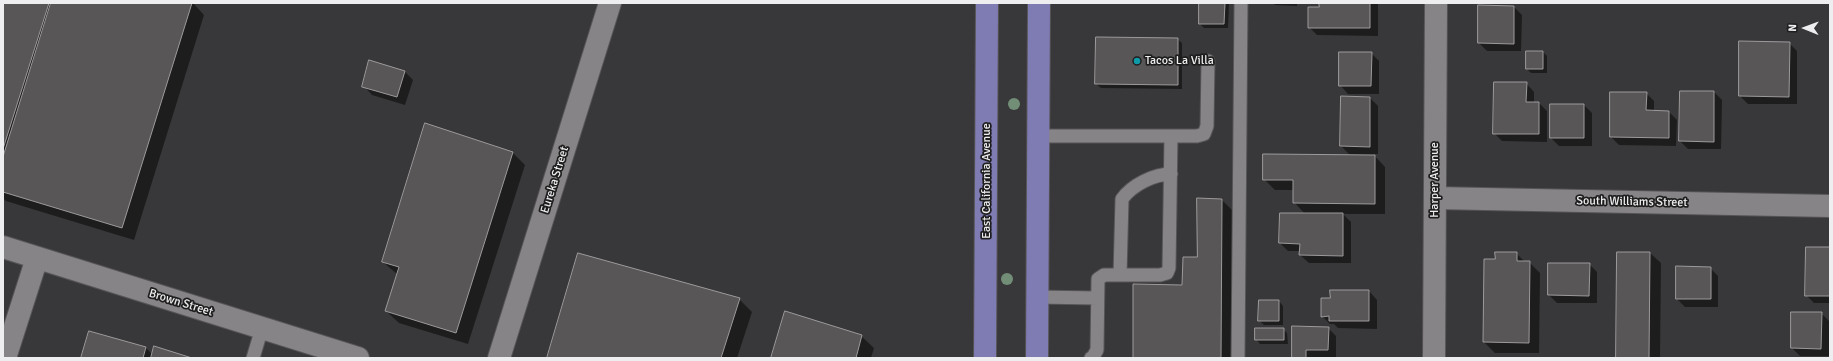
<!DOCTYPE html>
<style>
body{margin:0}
#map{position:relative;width:1833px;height:361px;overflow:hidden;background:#383739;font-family:Signika,sans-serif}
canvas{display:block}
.frame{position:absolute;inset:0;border:4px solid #eeedef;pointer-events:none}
.north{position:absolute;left:1785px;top:8px;width:40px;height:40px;-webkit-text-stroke:3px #1f1e1f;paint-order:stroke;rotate:271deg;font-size:11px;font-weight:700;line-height:16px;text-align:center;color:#eeedef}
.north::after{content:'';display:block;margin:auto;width:14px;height:18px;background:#eeedef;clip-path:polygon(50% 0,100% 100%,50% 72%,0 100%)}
</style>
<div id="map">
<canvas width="1833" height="361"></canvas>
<div class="frame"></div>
<div class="north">N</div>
</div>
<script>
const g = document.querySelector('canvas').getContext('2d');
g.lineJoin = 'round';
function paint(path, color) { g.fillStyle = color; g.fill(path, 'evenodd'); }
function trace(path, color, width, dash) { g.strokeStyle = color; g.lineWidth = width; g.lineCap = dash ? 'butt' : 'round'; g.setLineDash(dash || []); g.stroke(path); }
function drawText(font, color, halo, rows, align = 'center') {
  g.font = font + ' Signika,sans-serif'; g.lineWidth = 3.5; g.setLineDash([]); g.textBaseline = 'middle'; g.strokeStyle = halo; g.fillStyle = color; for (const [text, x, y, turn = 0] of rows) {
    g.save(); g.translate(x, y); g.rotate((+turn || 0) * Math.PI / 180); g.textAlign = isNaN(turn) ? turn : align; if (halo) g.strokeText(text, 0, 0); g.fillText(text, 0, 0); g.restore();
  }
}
const shadow = new Path2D(`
 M3 3H193L204 15 134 240 6 201 3 198Z
 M1200 3H1229L1228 28H1204L1200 24Z
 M1273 3H1297V6L1275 5Z
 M1320 3H1378V36L1317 35 1309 27 1320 8Z
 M1514 7 1522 15 1521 51H1487L1479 43Z
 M1177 39 1182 43V89L1101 88 1096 84Z
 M1789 43 1797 51V104H1748L1740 96Z
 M1527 52H1543L1547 56V73H1531L1527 69Z
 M1371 53 1379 61V94H1348L1340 85Z
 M405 72 413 80 405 105 372 95 364 86Z
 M1526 83 1534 92V103H1539L1547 111V142L1502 141 1494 133Z
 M1714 92 1722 100 1721 149H1688L1680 141Z
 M1646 93 1654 101V111L1669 112 1677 120 1676 146 1619 145 1611 137Z
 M1342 97 1370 98 1378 106V154H1373L1385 167V214H1343L1351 222V263H1309L1300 255V251H1288L1280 243V214H1305L1294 202V190H1275L1264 179 1351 156 1341 146Z
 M1584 105 1592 113V146H1559L1551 138Z
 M425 125 513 153 525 165 468 344 399 323 386 311 398 275 383 262Z
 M1222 200 1234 212 1233 358H1134L1183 286 1198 258Z
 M1830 248V303H1814L1806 295Z
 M1516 253 1525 262H1529L1540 273 1539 353H1495L1484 342 1496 260Z
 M1650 253 1661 263 1660 358H1617Z
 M1589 264 1597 272V303H1557L1549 295Z
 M1710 268 1718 276V307H1685L1677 299Z
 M1369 291 1377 300V329L1338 328 1334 324H1330L1322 316 1331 299Z
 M739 299 752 312 737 358H549Z
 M1279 301 1283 306V325H1264L1259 320Z
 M1792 313H1821L1829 321V356H1800L1792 348Z
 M1328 328 1336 336V358H1293Z
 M1283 329 1287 333 1288 344H1260L1256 339Z
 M861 336 874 348 871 358H772Z
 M146 348 153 355 189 358H82Z`);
const building = new Path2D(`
 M3 3H49L3 149Z
 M51 3H192L122 228 3 192V157Z
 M1199 3H1225L1224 24H1199Z
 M1319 3H1370V28H1308V7H1319Z
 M1478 5 1514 6V44L1478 43Z
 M1096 37 1178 38V85L1095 84Z
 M1739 41 1790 42 1789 97 1739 96Z
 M1526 51H1543V69H1526Z
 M1339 52H1372L1371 86H1339Z
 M369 60 405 71 397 97 362 87Z
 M1494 82H1527L1526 102H1539V134H1493Z
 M1680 91H1714V142L1679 141Z
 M1610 92H1647L1646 110 1669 111V138L1610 137Z
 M1341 96 1370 97V147L1340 146Z
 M1550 104H1584V138H1550Z
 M425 123 513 152 456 333 385 311 399 267 382 262Z
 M1263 154 1375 155V204L1293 203V180H1263Z
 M1197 198 1222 199 1221 358H1133V284L1182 285 1183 257H1197Z
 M1280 213H1343V256L1299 255 1300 244 1279 243Z
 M1806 247H1830V296H1805Z
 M1495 252H1517V261H1530L1529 343 1483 342 1484 259H1495Z
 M1617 252H1650L1649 358H1616Z
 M578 253 740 298 721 358H547Z
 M1548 263H1590L1589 296 1548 295Z
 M1676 266 1711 267V299H1676Z
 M1330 290H1369V321H1329V316L1321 317V298H1330Z
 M1259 300H1279V321H1258Z
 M785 311 862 335 856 358H771Z
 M1791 312H1822L1821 349 1791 348Z
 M1292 326 1329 327 1328 350H1306V358H1292Z
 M1255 328H1284V340H1255Z
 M89 331 146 347 143 358H81Z
 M154 346 192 358H151Z`);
const lane = new Path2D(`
 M1038 136H1197L1204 134 1207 126 1208 61
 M1120 275 1122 199C1132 185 1154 174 1171 174
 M1037 297 1097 298
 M253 358 262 328
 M1091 358 1093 357 1097 350 1098 279 1104 275H1160L1167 273 1169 268 1171 136
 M1238 358 1241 3`);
const street = new Path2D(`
 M1435 198 1830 206
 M3 247 358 358
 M5 358 37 258
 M499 358 610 3
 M1434 358 1436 3`);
const primary = new Path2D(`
 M985 358 987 3
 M1037 358 1039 3`);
const trees = [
 [1014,104],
 [1007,279]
];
const markers = [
 [1137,61,4,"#0f9aa8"]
];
const poiNames = [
 ["Tacos La Villa",1145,61]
];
const streetNames = [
 ["Eureka Street",555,180,-73],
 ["Harper Avenue",1435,180,-90],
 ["East California Avenue",987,181,-90],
 ["South Williams Street",1632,202,1],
 ["Brown Street",181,303,17]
];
paint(shadow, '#0007');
paint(building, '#595657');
trace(building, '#9d9a9c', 1);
trace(lane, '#565456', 15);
trace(street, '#565456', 24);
trace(primary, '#565456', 24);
trace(lane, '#878487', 13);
trace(street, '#878487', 22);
trace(primary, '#7f7bb3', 22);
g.fillStyle = '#728e76';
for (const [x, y] of trees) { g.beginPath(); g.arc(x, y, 6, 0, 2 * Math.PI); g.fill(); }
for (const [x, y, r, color] of markers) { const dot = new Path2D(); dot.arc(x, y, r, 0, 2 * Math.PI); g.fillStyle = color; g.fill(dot); trace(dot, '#1f1e1f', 1.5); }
drawText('12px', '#eeedef', '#1f1e1f', poiNames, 'left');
drawText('12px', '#eeedef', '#1f1e1f', streetNames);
</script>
